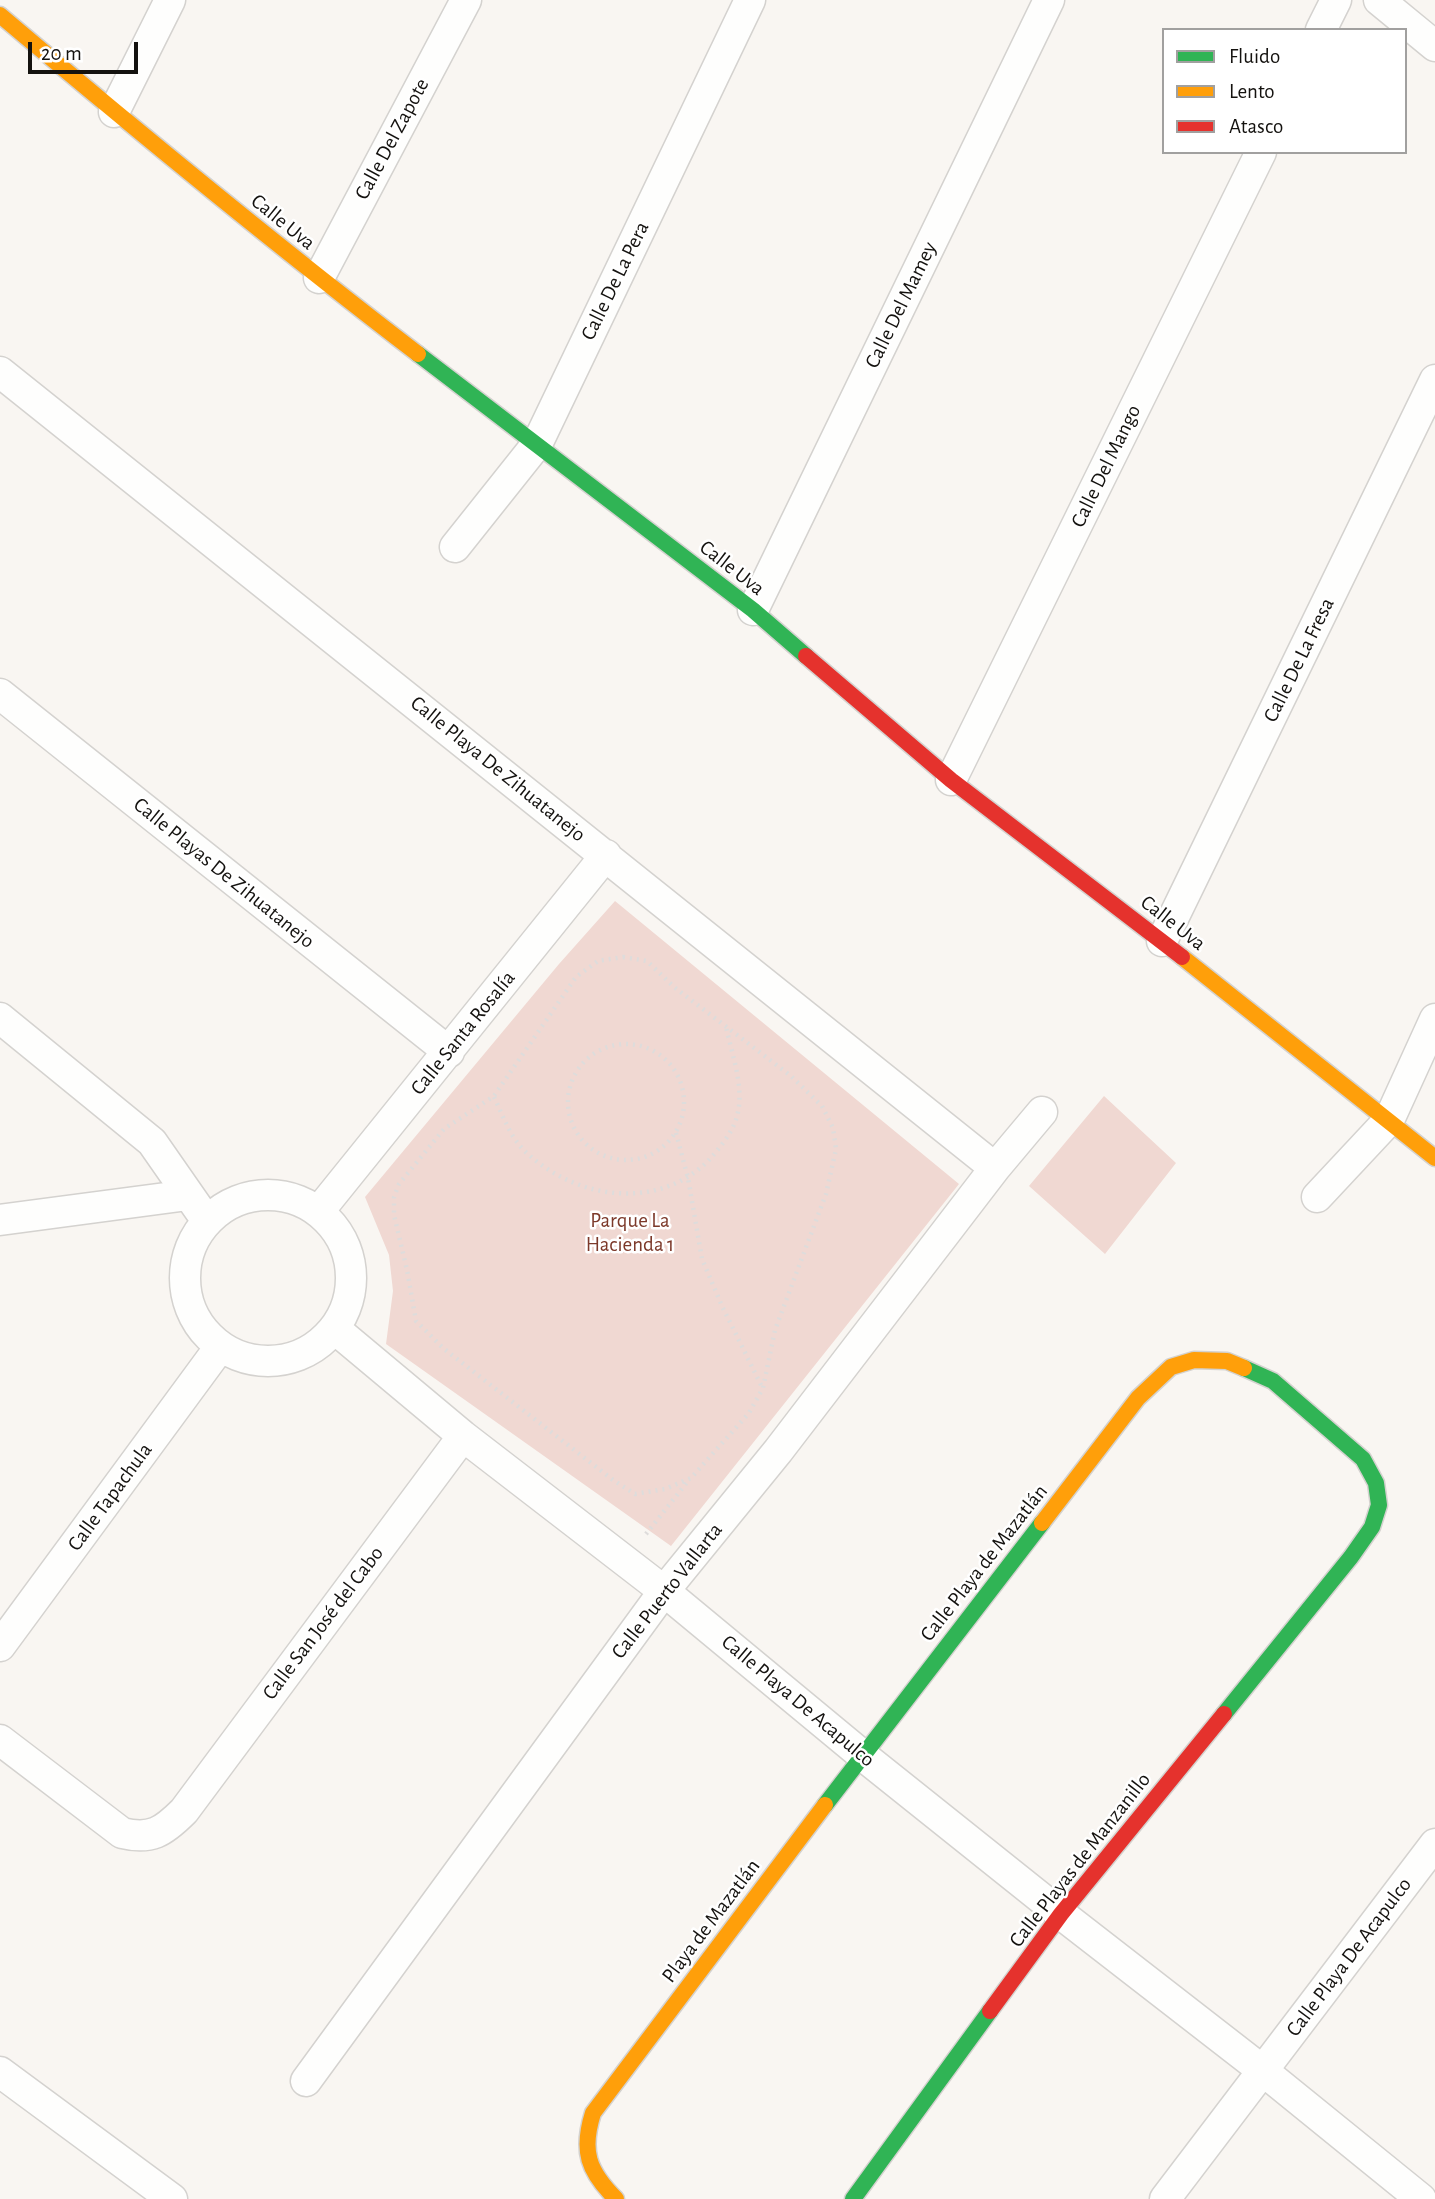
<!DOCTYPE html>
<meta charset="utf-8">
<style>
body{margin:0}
#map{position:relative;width:1435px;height:2199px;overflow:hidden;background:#f9f6f2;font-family:"Alegreya Sans",sans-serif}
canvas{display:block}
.legend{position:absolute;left:1162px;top:28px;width:245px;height:126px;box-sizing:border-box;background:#fff;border:2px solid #a1a09f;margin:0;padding:9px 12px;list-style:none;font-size:21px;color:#14120f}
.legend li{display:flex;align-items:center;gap:14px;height:35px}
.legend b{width:35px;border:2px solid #a1a09f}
.scale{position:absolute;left:28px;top:42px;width:110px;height:32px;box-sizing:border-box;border:4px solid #14120f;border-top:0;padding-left:9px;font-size:21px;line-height:24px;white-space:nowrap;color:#14120f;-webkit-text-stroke:5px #fff;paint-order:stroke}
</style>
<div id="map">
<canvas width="1435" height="2199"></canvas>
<ul class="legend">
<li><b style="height:9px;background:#30b455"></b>Fluido</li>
<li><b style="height:9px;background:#ff9f0a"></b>Lento</li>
<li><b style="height:9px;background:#e5322d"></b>Atasco</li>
</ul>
<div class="scale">20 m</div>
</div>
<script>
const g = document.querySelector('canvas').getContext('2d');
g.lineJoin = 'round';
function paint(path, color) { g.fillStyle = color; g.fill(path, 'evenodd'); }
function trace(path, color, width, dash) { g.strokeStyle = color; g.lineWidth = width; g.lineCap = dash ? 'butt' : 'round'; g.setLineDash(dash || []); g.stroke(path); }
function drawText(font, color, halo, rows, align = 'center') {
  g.font = font + ' "Alegreya Sans",sans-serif'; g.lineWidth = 5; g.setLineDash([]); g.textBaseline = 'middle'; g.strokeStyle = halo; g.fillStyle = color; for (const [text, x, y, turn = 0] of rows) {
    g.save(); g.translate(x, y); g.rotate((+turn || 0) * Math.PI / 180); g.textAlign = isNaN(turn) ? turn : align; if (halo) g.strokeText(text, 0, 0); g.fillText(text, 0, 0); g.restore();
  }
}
const green = new Path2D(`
 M615 901 959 1184 671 1546 386 1344 393 1291 389 1255 365 1197 559 964Z
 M1104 1096 1176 1163 1105 1254 1029 1186Z`);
const path = new Path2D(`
 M623 957 647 961 674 987 791 1076 822 1106 833 1128 836 1149 826 1194 775 1330 763 1388 749 1413 691 1478 665 1489 635 1494 613 1480 443 1348 416 1321 407 1270 394 1215V1197L399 1184 444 1129 494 1096 576 977 598 961Z
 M568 1102a58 58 0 1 1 116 0a58 58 0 1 1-116 0Z
 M494 1097C504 1118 511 1140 529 1155 580 1200 658 1210 708 1161 719 1149 733 1132 737 1116 745 1088 732 1055 726 1027
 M676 1133 688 1178 702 1259 722 1306 762 1387
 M646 1534 688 1481`);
const street = new Path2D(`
 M1379 0 1435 46
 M1321 30 1336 0
 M114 112 170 0
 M319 278 466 0
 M0 372 995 1168
 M455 547 537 444 750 0
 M753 610 1049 0
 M0 694 449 1052
 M951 780 1261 152
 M1162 941 1435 380
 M0 1018 152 1142 207 1221
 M185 1278a83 83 0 1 1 166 0a83 83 0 1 1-166 0Z
 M1317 1197 1389 1120 1435 1019
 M319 1211 606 855
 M0 1220 188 1195
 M335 1329 463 1436 664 1591 862 1755 1061 1914 1262 2070 1421 2199
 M0 1646 220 1347
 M0 1740 122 1833C151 1840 163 1832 184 1811L463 1436
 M0 2072 172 2199
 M306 2081 664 1591 778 1451 995 1168 1042 1112
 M1165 2199 1435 1844`);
const fast = new Path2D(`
 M418 354 753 610 806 656
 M1224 1714 1351 1557 1372 1527 1379 1505 1376 1483 1363 1459 1273 1381 1244 1368
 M825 1805 1042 1523
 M853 2199 990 2011`);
const slow = new Path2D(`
 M0 15C137 131 276 245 418 354
 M1182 957 1435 1158
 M1042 1523 1138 1398 1171 1367 1194 1360 1227 1361 1244 1368
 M616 2199C588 2171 581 2151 593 2113L825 1805`);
const jam = new Path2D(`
 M806 656 951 780 1182 957
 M990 2011 1061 1914 1224 1714`);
const streetNames = [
 ["Calle Del Zapote",392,139,-62],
 ["Calle Uva",283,222,39],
 ["Calle De La Pera",615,281,-64],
 ["Calle Del Mamey",901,305,-64],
 ["Calle Del Mango",1106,466,-64],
 ["Calle Uva",732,568,38],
 ["Calle De La Fresa",1299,660,-64],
 ["Calle Playa De Zihuatanejo",498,769,39],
 ["Calle Playas De Zihuatanejo",224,873,39],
 ["Calle Uva",1173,923,38],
 ["Calle Santa Rosalía",463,1033,-51],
 ["Calle Tapachula",110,1497,-54],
 ["Calle Playa de Mazatlán",984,1563,-52],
 ["Calle Puerto Vallarta",667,1591,-52],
 ["Calle San José del Cabo",323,1623,-53],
 ["Calle Playa De Acapulco",798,1701,40],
 ["Calle Playas de Manzanillo",1080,1860,-52],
 ["Playa de Mazatlán",711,1921,-53],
 ["Calle Playa De Acapulco",1349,1957,-53]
];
const parkNames = [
 ["Parque La",630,1221],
 ["Hacienda 1",630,1245]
];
paint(green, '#f0d8d2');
trace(street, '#d4d2cf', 33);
trace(fast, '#d4d2cf', 19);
trace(slow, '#d4d2cf', 19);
trace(jam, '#d4d2cf', 19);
trace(path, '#dedcdb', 4.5, [2, 5]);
trace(street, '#fefefd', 30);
trace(fast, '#30b455', 16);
trace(slow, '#ff9f0a', 16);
trace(jam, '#e5322d', 16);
drawText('21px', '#14120f', '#fff', streetNames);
drawText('21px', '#7c392a', '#fff', parkNames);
</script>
